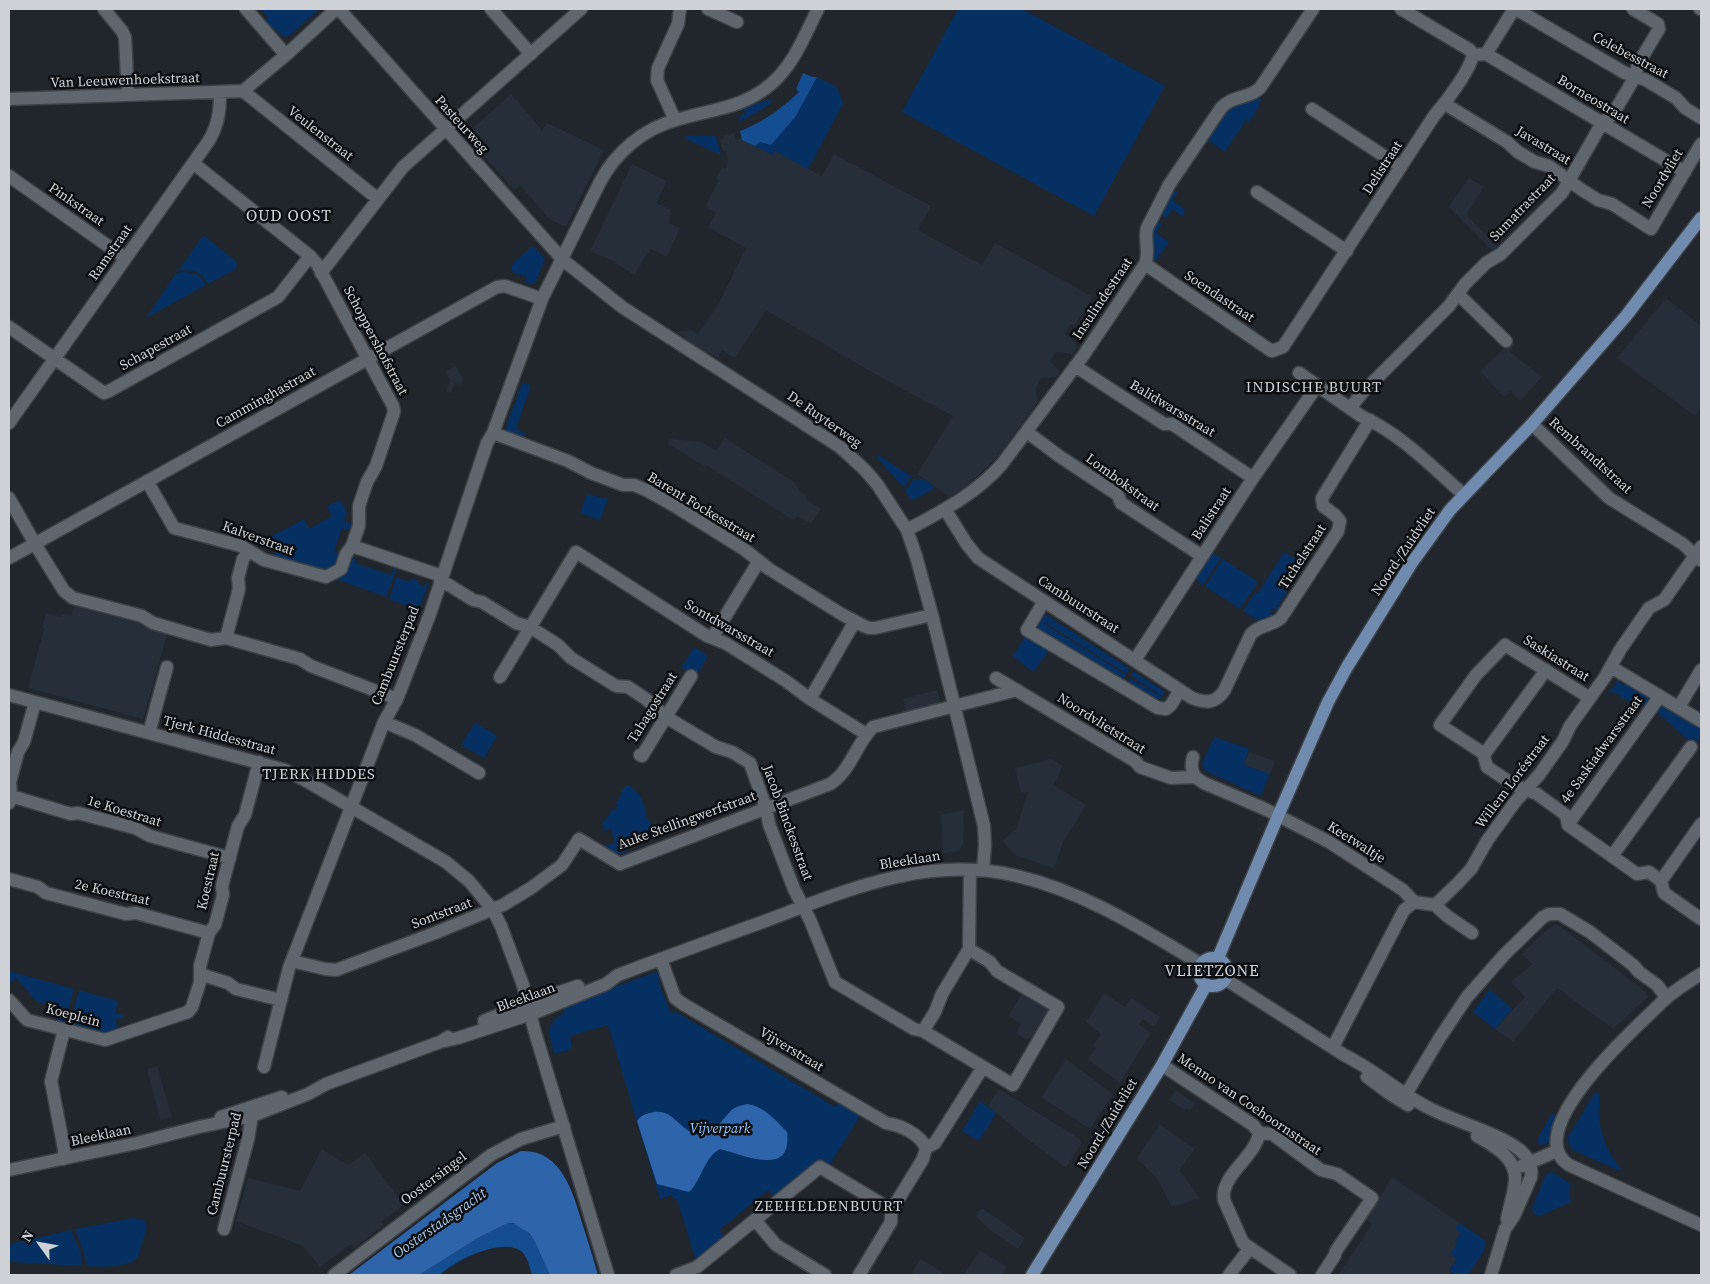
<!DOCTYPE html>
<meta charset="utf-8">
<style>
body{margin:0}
#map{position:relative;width:1710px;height:1284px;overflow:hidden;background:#21252c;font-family:"Source Serif 4",serif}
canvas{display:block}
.frame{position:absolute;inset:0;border:10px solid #ced2d6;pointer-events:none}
.north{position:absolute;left:15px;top:1219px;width:50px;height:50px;-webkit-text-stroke:4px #0c0e11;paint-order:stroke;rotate:302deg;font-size:14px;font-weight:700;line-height:20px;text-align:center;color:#ced2d6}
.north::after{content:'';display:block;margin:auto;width:18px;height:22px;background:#ced2d6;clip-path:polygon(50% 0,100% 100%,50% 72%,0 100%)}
</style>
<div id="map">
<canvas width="1710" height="1284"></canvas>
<div class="frame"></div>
<div class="north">N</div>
</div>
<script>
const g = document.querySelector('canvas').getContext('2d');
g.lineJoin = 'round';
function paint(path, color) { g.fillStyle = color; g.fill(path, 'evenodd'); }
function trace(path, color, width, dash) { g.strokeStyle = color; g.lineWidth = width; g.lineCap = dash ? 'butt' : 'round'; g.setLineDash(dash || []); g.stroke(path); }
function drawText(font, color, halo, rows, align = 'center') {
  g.font = font + ' "Source Serif 4",serif'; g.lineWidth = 5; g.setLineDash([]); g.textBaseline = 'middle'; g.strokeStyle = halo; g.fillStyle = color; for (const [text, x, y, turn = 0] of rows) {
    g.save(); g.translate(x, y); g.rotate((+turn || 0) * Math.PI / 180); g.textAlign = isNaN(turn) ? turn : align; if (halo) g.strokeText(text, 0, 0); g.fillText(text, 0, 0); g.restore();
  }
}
const built = new Path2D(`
 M511 94 542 130 547 123 604 150 566 227 548 218 520 185 514 190 465 135Z
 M734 133 736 140 741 138 772 155 775 151 818 174 821 177 834 154 931 206 918 230 982 265 995 243 1093 297 1074 326 1070 324 1065 334 1074 341 1077 348 1073 354 1055 352 1050 361 1060 372 1056 377 1041 378 1036 388 1038 402 998 456 972 481 950 497 917 474 953 416 866 369 766 310 735 358 722 350 719 355 720 359 708 352 707 353 684 338V336L677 332 688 331 689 329 698 334 718 305 746 248 708 227 716 213 708 209 706 205 719 180 716 178 722 167 725 169 728 163 726 151 723 152 720 140 723 139V136Z
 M632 164 667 181 656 203 671 210 669 223 680 228 667 257 651 249 634 275 613 261 590 251Z
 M1469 178 1484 187 1468 212V217L1498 246 1493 251 1449 207Z
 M1666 298 1701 326V406L1695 416 1617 358Z
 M1511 342 1515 344 1510 352 1542 377 1520 401 1510 391 1504 397 1480 371Z
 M456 366 463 379 461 385 455 383 451 393 446 392 450 380 445 371Z
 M725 438 794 482 801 492 805 495 807 500 821 509 811 524 797 516 793 520 706 465 705 467 667 443 670 439 702 442 716 451Z
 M74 606 168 631 143 719 28 688 44 629 42 628 46 613 61 617 62 614 71 616Z
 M937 690 941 705 907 714 903 699Z
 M1249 752 1275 761 1270 775 1244 765Z
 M1051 759 1063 766 1053 785 1086 805 1064 840 1054 868 1017 856 1002 841 1016 829 1028 792 1021 793 1015 768Z
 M964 810 963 846 958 851 943 853 941 815Z
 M1554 925H1558L1645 991 1648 997 1613 1029 1557 988 1513 1042 1495 1029 1525 997 1511 982 1532 964 1522 954 1543 933Z
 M1024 990 1050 1008 1033 1040 1029 1038 1027 1040 1016 1033 1021 1024 1008 1016Z
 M1104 993 1125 1007 1131 998 1160 1017 1154 1027 1143 1019 1139 1025 1151 1033 1120 1083 1087 1059 1096 1047 1093 1045 1101 1034 1086 1022Z
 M1066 1059 1113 1094 1090 1129 1041 1097Z
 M157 1066 172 1117 160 1120 147 1069Z
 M999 1089 1080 1139 1081 1144 1066 1168 1025 1137 988 1106Z
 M1176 1090 1195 1104 1190 1111 1187 1108 1185 1110 1169 1100Z
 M1160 1124 1194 1149 1179 1170 1200 1198 1172 1207 1158 1180 1137 1158Z
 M322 1149 348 1165 365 1153 404 1205 381 1222 384 1225 354 1248 351 1244 320 1267 303 1246 236 1221 248 1178 300 1191Z
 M1392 1177 1460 1223 1456 1229 1461 1233 1456 1241 1458 1242 1457 1258 1449 1270 1451 1272 1449 1275H1338L1372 1224 1366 1219Z
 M982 1208 1025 1238 1018 1249 990 1230 976 1216Z
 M980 1250 1007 1267 1002 1275H964Z
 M921 1259 947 1275H911Z`);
const green = new Path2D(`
 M260 9H315L317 11 289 36C282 38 279 33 275 28L272 30 264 22 268 18Z
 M958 9H1022L1165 86 1094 216 902 112Z
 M817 77 837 87 843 104 808 169 775 151 773 155 755 146 796 116Z
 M1260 98 1261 100 1258 108 1249 122 1246 120 1225 152 1206 139 1225 111 1235 103Z
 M770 99 772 103 751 116 738 122 740 116 745 113 744 108Z
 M687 135 716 136 721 155 686 139Z
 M1173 189 1178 192 1172 200 1186 210 1182 216 1172 209 1166 218 1160 214Z
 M1157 221 1162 224 1156 233 1169 242 1155 262C1150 249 1150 234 1157 221Z
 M204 236 236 261 237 265 236 269 208 284C201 271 192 269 178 271L202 237Z
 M531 247 536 248 545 259 536 281 532 284 525 283 527 277 514 273 511 269 513 263Z
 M186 272 199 275 206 285 146 318 176 273Z
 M522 383 531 385 516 429 525 433 524 437 505 430Z
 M878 455 911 476 904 488 876 457Z
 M914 478 918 481 922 478 933 485V489L914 500 911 499 905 492Z
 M587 494 608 499 600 520 580 513Z
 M340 500 347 512 344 521 355 525 353 531 342 528 334 551 341 554 337 566 326 571 273 559 276 547 270 537 304 519 309 529 332 516 327 506Z
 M1211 551 1221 558 1203 585 1194 578Z
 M1284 552 1305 565 1278 606 1280 608 1278 611 1273 608 1270 612 1275 616 1271 618 1258 621 1243 611 1255 592 1258 593Z
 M349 556 356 559 355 563 391 575 394 567 397 568 386 597 333 578Z
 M1223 559 1258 582 1240 609 1205 586Z
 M396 577 410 582 411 578 419 581 418 584 424 587 426 582 429 583 418 610 389 599Z
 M1042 616H1048L1130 669 1127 674 1044 622 1043 623 1126 675 1123 680 1037 630 1036 625Z
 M1026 635 1051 648 1033 672 1013 656Z
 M694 647 708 656 696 676 681 668Z
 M1133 671 1163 690 1164 694 1161 698 1157 700 1127 683 1130 678 1157 694 1158 693 1131 676Z
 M1619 679 1621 681 1620 684 1623 686 1625 683 1652 699 1644 705 1620 698 1621 695 1612 692 1609 695 1608 694Z
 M1660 704 1701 729V736L1697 741H1689L1657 712Z
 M475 722 497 736 484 758 461 745Z
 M1214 737 1249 749 1244 765 1270 774 1261 796 1205 771 1202 763Z
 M628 785 635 789 634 790 640 795 647 812 645 813 647 819H649L654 830 622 842 626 853C618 855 607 855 603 846L615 843 611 829 604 831 602 824 613 809 615 810 618 805 616 803 622 793 621 792 625 786Z
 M9 971 74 989 64 1024 57 1023 61 1009 37 1002 16 978 9 984Z
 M656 972 660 975 658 981 671 1013 676 1012 835 1107 839 1102 861 1114 829 1166 775 1197 768 1190 719 1230 725 1238 696 1261 677 1199H674L672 1195 660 1199 608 1025 570 1036 572 1049 554 1054C550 1036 543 1024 564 1013L562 1008 600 992Z
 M1490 989 1512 1009 1495 1029 1473 1012Z
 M79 990 118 1001 115 1013 124 1015V1017L115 1020 118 1028 102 1034 69 1025Z
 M1595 1092 1599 1094C1600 1102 1598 1110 1599 1118 1601 1137 1609 1154 1621 1169L1620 1171 1573 1150 1569 1145 1568 1137Z
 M980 1101 996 1113 979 1141 962 1131Z
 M1552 1113 1557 1116 1552 1127 1550 1142 1539 1146 1538 1138Z
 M1551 1172C1556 1173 1566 1181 1571 1184L1569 1191 1571 1202 1539 1216 1533 1213 1532 1208 1546 1174Z
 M133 1218 144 1220 147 1227 137 1259C123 1268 103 1267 87 1266L84 1253 75 1229Z
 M1460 1223 1486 1241 1484 1251 1468 1275H1456L1449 1271 1457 1259 1450 1254 1458 1242 1455 1241 1461 1233 1455 1229Z
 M71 1230 81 1254 82 1266 12 1262 9 1260V1244Z`);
const forest = new Path2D(`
 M803 73 813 77H817L796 116 771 145 760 142 755 146 742 140 740 131C763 122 781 109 799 92L796 89Z
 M508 1223C532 1223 542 1256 550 1275H532C530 1268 528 1259 523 1253 505 1235 454 1261 440 1275H419L478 1238Z`);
const water = new Path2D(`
 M747 1104C763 1106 776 1120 787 1132 793 1178 744 1155 720 1149 704 1157 702 1180 689 1192L657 1184 637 1121C641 1116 644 1114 650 1113 672 1106 678 1129 696 1134 713 1139 722 1118 733 1109 736 1107 742 1105 747 1104Z
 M521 1151C561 1149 573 1192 582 1223 588 1241 593 1258 598 1275H550L535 1242 529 1233 513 1223H508L478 1238 419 1275H349L497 1163Z`);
const minor = new Path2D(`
 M104 9 122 31 125 37 128 95
 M246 9 286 55
 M339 9 563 260 622 307 840 447 864 469 877 484 907 530 916 556 932 615 984 826 985 845 983 870
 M491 9 531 54
 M708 9 737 22
 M1401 9 1470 50 1473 55
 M1516 9 1625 73 1646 80 1676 98 1685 108 1701 118
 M1700 9H1701
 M1486 54 1685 172
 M243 91 378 199
 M243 91 286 55 336 9
 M9 99 243 91
 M1445 104 1507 142 1518 152 1535 162 1549 166 1582 190 1598 200 1612 204 1651 229 1701 144
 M1312 109 1401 167
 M675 120 657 80 658 68 678 24 680 9
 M9 176 125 258
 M1257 192 1347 251
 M1145 264 1267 348 1272 351 1283 347 1434 116C1446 102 1469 72 1473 55L1486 54 1514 9
 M321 273 403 167 581 9
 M1458 294 1506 341
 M9 327 104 393 109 391 278 297 310 256
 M1075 366 1164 424H1172L1253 478
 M1299 373 1361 416C1401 434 1431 466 1463 494
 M1350 408 1363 392 1449 306 1465 284 1486 263 1501 254 1562 193 1602 123 1613 114 1635 77 1638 64 1659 29 1658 24 1633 9
 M9 423 208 142C218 126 220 112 220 93
 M1532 424 1609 498 1683 544 1700 560
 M1027 432 1059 456 1118 495 1121 503 1202 556
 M493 433 568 461 591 473 623 485H634L646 490 673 505 745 550 769 569 843 615 864 626 869 628H875L932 615
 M147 481 174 528 241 546 264 560 326 577 341 569 346 554 352 546 359 526V506L367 482 376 466 394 412 393 406 317 264 310 256 193 163
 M9 498 35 544 64 591 73 598 142 616 153 623 211 640 226 638 300 659 311 666 397 699
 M945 509 966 543 978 558 1192 698C1205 703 1215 704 1224 691L1251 634C1259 625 1272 626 1281 618L1338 531 1340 521 1335 515 1323 506 1322 498 1370 420
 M907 530C942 511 976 494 1002 464L1083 356 1145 264C1150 253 1144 240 1147 228L1169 185 1221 108C1232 95 1249 99 1260 88L1313 9
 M352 546 442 576
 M9 558 497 287 505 286 542 299
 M440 582 449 585 473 600 482 602 516 623 530 627 558 645 571 658 616 686 628 687 646 699 666 717 716 747 732 752 750 763 766 808 769 824 794 889 810 920 835 982 914 1029 923 1031 1013 1085 1058 1007 997 971 990 962 969 949
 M1044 601 1027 630 1158 708 1166 709 1171 705 1180 690
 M226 638 239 589 238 578 243 559 249 551
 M712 638 759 561
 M1135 660 1253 478 1317 386
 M1611 667 1701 721
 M500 677 576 552 707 636 725 643 786 681 810 699 866 734
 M996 678 1135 761 1140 767 1171 778 1195 777 1204 783 1265 809 1329 842 1403 890 1414 902
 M9 695 285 770 303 779 446 862 469 881 493 910 501 926 523 985 534 1029 608 1275
 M1590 698 1505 645 1476 675 1440 725 1483 753 1487 767 1514 785 1537 794 1566 815 1568 825 1637 874 1649 872 1661 881 1664 893 1701 919
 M810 699 855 621
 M1679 707 1701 670
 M384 722 415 735 479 773
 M149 733 167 667
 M1483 753 1486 752 1546 670
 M640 755 642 756 691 676
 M1193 757C1191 765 1191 769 1195 777
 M11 796 71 814 78 813 135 828 150 836 230 858
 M9 803 11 796 10 782 18 752 24 742 35 702
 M1567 820 1572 819 1575 815 1660 696
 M1612 856 1691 747
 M9 879 38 887 46 893 126 914 136 913 209 933
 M1661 881 1701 824
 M1435 905 1447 916 1472 933
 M661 959 675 998 683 1004 886 1123C900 1125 920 1134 926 1148
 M292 961 325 969 336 970 435 933 503 905 531 888 562 865 579 839 620 864 830 784C850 772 856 744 873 727L1017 690
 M200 974 228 983 236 989 281 1000
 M1701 974C1686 983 1670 993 1658 1006 1634 1029 1519 1132 1569 1165L1701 1225
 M1225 979 1344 1055C1375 1070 1399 1093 1429 1108 1456 1122 1496 1132 1520 1150 1528 1157 1533 1165 1531 1177L1514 1216 1505 1229 1491 1275
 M9 1000 27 1020 105 1040 188 1012 192 1007 200 982V966L209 933 215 925 223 895 222 886 238 826 245 815 259 762
 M484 1021 527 1003 578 986
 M64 1030 51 1081 64 1149V1159
 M923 1031 935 1012 942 994 969 949 970 870
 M440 1042 458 1038 534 1013 606 984 618 975C668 956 718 938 768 920 849 889 928 855 1017 876 1085 892 1142 929 1201 964
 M1333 1047 1404 910 1414 902 1435 905 1457 884 1471 869 1487 841 1515 802 1539 775 1563 741 1570 726 1605 677 1620 650 1649 608 1664 600 1701 547
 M1162 1065 1253 1125 1259 1133
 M264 1067 289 968 384 722 397 699 430 614 487 443 493 433 542 299 600 182C616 152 643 129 676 120 711 109 742 109 771 84 794 65 805 34 818 9
 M1367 1077 1390 1094 1408 1105
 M1402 1101 1439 1039 1467 997 1504 955 1543 917 1549 914H1560L1590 932 1633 965 1639 972 1657 985 1667 998
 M221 1117 282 1097
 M1259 1133 1272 1134 1321 1170 1337 1174 1372 1198 1336 1251 1335 1255 1322 1275
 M1259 1133C1256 1157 1220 1175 1224 1200L1243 1243 1290 1275
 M1477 1136C1494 1146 1517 1158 1515 1181 1514 1194 1509 1207 1507 1220
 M926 1148 935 1143 983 1067
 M1522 1166 1552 1153
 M9 1170 137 1143 199 1127 252 1116 308 1094 326 1084 440 1042 448 1037
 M891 1206 896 1203 923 1159 926 1148
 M755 1220 776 1245 825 1275
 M224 1229 248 1139 253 1110
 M334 1275 491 1155 521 1139 564 1126
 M676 1275 697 1267 820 1167 885 1206H891
 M859 1275 891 1222V1206
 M1229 1275 1250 1248`);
const major = new Path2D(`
 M1199 972a14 14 0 1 1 28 0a14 14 0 1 1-28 0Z
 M1218 958 1278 816 1328 702 1347 667 1411 564 1450 510 1532 424 1626 316 1701 218
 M1032 1275 1162 1065 1206 985`);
const streetNames = [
 ["Celebesstraat",1630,56,28],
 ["Van Leeuwenhoekstraat",125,81,-2],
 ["Borneostraat",1593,100,31],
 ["Pasteurweg",461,125,48],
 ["Veulenstraat",320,134,38],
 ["Javastraat",1543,146,31],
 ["Delistraat",1383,168,-57],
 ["Noordvliet",1663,179,-59],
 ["Pinkstraat",76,205,35],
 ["Sumatrastraat",1523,208,-46],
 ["Ramstraat",111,253,-55],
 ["Soendastraat",1219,297,34],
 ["Insulindestraat",1103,299,-56],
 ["Schoppershofstraat",375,341,62],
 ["Schapestraat",156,348,-29],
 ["Camminghastraat",266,398,-29],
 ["Balidwarsstraat",1172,409,31],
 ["De Ruyterweg",824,420,35],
 ["Rembrandtstraat",1590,456,42],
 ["Lombokstraat",1122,483,36],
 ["Barent Fockesstraat",701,508,31],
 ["Balistraat",1212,514,-57],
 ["Kalverstraat",258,539,20],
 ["Noord-/Zuidvliet",1404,552,-56],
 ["Tichelstraat",1303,557,-57],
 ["Cambuurstraat",1078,605,33],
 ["Sontdwarsstraat",729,629,30],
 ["Cambuursterpad",396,656,-68],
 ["Saskiastraat",1556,659,32],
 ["Tabagostraat",653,708,-58],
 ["Noordvlietstraat",1101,724,32],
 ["Tjerk Hiddesstraat",219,736,15],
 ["4e Saskiadwarsstraat",1602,750,-54],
 ["Willem Loréstraat",1513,782,-53],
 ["1e Koestraat",124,812,17],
 ["Auke Stellingwerfstraat",687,821,-20],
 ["Jacob Binckesstraat",787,823,70],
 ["Keetwaltje",1356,843,32],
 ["Bleeklaan",910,861,-9],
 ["Koestraat",209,881,-77],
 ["2e Koestraat",112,893,13],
 ["Sontstraat",442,914,-21],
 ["Bleeklaan",526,998,-20],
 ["Koeplein",73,1016,15],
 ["Vijverstraat",791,1050,31],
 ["Menno van Coehoornstraat",1249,1105,34],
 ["Noord-/Zuidvliet",1108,1124,-59],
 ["Bleeklaan",101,1136,-12],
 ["Cambuursterpad",225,1164,-76],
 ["Oostersingel",434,1179,-37]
];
const parkNames = [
 ["Vijverpark",720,1129]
];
const neighbourhoodNames = [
 ["INDISCHE BUURT",1314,388],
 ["TJERK HIDDES",319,775],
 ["ZEEHELDENBUURT",829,1207]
];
const waterNames = [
 ["Oosterstadsgracht",440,1224,-35]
];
const quarterNames = [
 ["OUD OOST",289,217],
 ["VLIETZONE",1212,972]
];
paint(built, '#262e3a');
paint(green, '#063062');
paint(forest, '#154d91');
paint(water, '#2e64aa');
trace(minor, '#3d4246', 15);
trace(major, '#3d4246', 15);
trace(minor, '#60666d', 12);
trace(major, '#708bae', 12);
drawText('14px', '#ced2d6', '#0c0e11', streetNames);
drawText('italic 14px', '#9bc6ff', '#0c0e11', parkNames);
g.letterSpacing = '1px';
drawText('15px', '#ced2d6', '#0c0e11', neighbourhoodNames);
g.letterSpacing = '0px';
drawText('italic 15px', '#aac7ed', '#0c0e11', waterNames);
g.letterSpacing = '1px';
drawText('16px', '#ced2d6', '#0c0e11', quarterNames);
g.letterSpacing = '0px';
</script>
